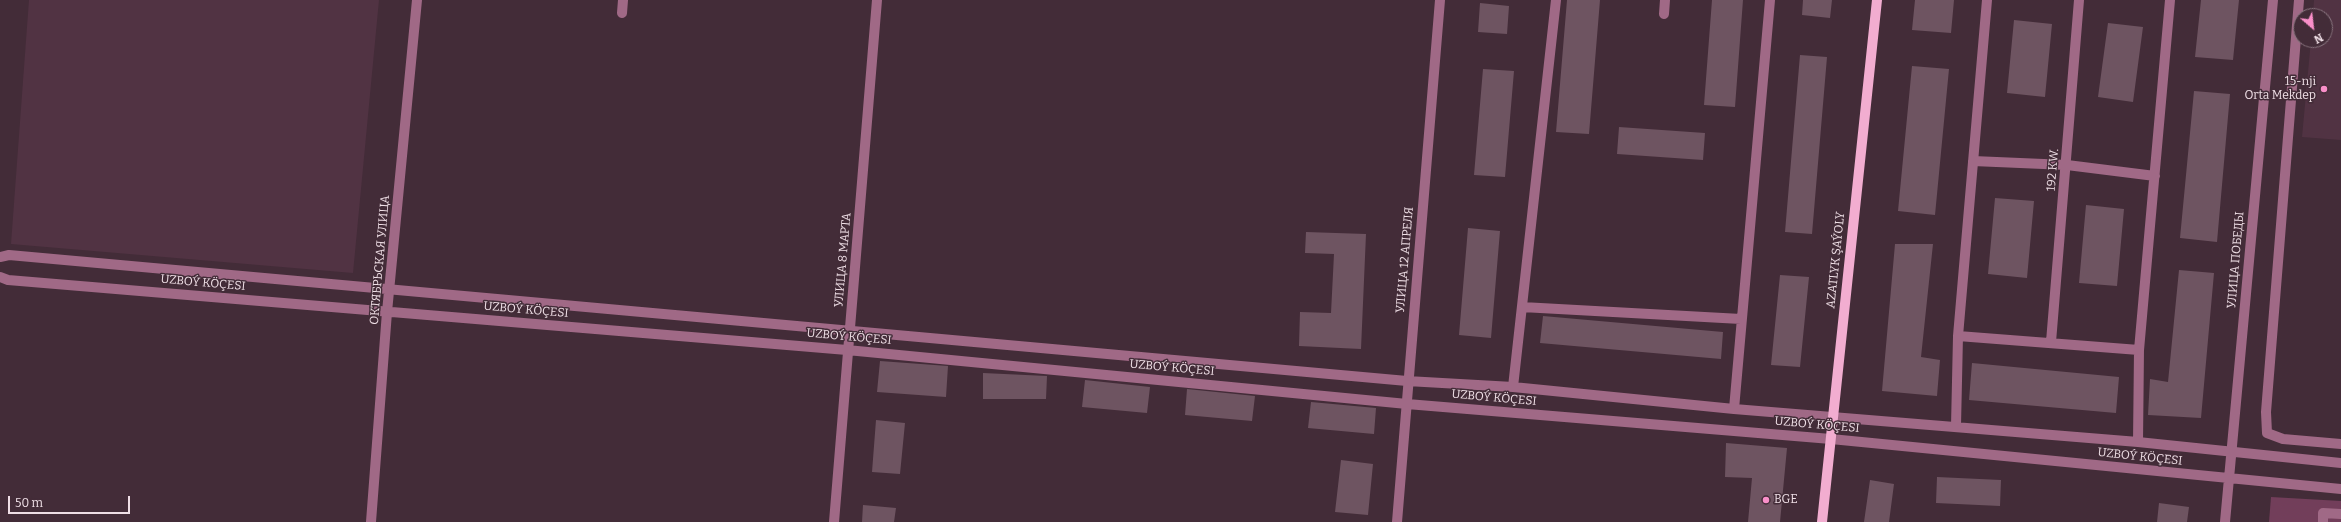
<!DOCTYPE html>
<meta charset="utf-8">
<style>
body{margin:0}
#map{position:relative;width:2341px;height:522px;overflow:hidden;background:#432c38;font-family:Bitter,serif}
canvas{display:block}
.north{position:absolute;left:2293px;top:8px;width:40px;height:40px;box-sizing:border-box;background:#432c38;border:1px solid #88747e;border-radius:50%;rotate:152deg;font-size:11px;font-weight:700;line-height:16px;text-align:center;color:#efdfe6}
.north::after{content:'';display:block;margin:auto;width:14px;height:18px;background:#f98fc9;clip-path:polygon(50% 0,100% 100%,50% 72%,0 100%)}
.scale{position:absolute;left:8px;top:496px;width:122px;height:18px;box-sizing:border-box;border:2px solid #efdfe6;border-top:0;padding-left:5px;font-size:12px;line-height:14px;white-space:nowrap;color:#efdfe6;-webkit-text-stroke:3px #432c38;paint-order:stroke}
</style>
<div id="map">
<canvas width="2341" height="522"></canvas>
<div class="north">N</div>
<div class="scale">50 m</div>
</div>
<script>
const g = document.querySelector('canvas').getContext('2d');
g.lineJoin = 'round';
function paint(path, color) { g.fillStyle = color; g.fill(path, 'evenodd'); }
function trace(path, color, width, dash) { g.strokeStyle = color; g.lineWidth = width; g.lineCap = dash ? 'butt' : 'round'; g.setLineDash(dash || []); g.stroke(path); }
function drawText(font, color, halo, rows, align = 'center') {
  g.font = font + ' Bitter,serif'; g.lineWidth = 3; g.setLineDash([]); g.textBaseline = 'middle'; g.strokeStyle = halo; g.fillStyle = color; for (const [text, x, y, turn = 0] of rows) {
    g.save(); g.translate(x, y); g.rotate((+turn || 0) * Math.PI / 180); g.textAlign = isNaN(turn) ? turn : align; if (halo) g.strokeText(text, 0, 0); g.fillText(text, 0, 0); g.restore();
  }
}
const built = new Path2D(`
 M29 0H379L353 273 11 244Z
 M2314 0H2341V140L2302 137 2311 40H2325V16H2313Z`);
const green = new Path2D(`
 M2271 497 2341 501V522H2269Z`);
const building = new Path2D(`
 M1567 0H1600L1589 134 1556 132Z
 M1712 0H1743L1735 107 1704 105Z
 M1803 0H1832L1830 18 1802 15Z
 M1915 0H1954L1951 33 1912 30Z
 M2201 0H2239L2233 60 2195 57Z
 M1480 3 1509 6 1507 34 1478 32Z
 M2014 20 2052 24 2045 97 2007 93Z
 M2108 23 2143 27 2133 102 2098 97Z
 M1800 55 1827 57 1812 234 1785 232Z
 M1912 66 1949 69 1935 215 1898 211Z
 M1483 69 1514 71 1505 177 1474 175Z
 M2194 91 2230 94 2217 242 2180 238Z
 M1619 127 1705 133 1703 160 1617 154Z
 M1995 198 2034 201 2027 278 1988 274Z
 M2086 205 2124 209 2117 286 2079 283Z
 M1468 228 1500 231 1491 338 1459 335Z
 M1306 232 1366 234 1361 349 1299 346 1300 312 1331 313 1334 254 1305 253Z
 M1895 244H1933L1921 357 1940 360 1937 396 1882 391Z
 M2179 270 2214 273 2201 418 2148 415 2150 379 2168 382Z
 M1780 275 1809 277 1800 367 1771 365Z
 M1543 316 1723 332 1721 359 1540 343Z
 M880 361 948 366 946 397 877 392Z
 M1972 363 2119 377 2116 413 1969 400Z
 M983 373 1047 376 1046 399H983Z
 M1085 380 1150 387 1147 413 1082 407Z
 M1187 389 1255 396 1252 421 1185 415Z
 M1311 402 1376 408 1374 434 1308 428Z
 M876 420 905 423 900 474 872 472Z
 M1726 443 1787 448 1780 522H1748L1752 478 1725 477Z
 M1341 460 1373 464 1368 515 1335 512Z
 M1937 477 2001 480 2000 506 1936 503Z
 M1870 480 1894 484 1889 522H1864Z
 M2159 503 2189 507 2187 522H2157Z
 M863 505 896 508 894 522H862Z`);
const minor = new Path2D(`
 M2299 0 2266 412 2267 433 2283 439 2341 444
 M622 13 623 0
 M1664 14 1665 0
 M1973 161 2067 165 2155 176
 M0 257 9 255 1407 381 1513 387 1734 409 2138 442 2341 463
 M0 277 8 280 847 350 1407 404 1831 439 2341 489
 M1522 307 1741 319
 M1958 336 2139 350
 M2051 342 2079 0
 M1513 387 1556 0
 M1734 409 1770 0
 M1956 426 1958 336 1987 0
 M2138 442 2139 350 2170 0
 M371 522 387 312 417 0
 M834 522 877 0
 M1397 522 1440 0
 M2225 522 2273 0
 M2323 522V513L2341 514`);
const major = new Path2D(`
 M1822 522 1877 0`);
const markers = [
 [2324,89,4,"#f98fc9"],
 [1766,500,4,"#f98fc9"]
];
const poiNames = [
 ["15-nji",2316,82],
 ["Orta Mekdep",2316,96],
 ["BGE",1774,500,"left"]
];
const streetNames = [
 ["192 KW.",2053,170,-85],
 ["ОКТЯБРЬСКАЯ УЛИЦА",380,260,-85],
 ["УЛИЦА 8 МАРТА",843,260,-85],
 ["УЛИЦА 12 АПРЕЛЯ",1405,260,-85],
 ["AZATLYK ŞAÝOLY",1836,260,-84],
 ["УЛИЦА ПОБЕДЫ",2236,260,-85],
 ["UZBOÝ KÖÇESI",203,283,5],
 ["UZBOÝ KÖÇESI",526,310,5],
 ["UZBOÝ KÖÇESI",849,337,5],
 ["UZBOÝ KÖÇESI",1172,368,5],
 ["UZBOÝ KÖÇESI",1494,398,5],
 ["UZBOÝ KÖÇESI",1817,425,5],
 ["UZBOÝ KÖÇESI",2140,457,6]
];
paint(built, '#513343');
paint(green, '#723e5a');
paint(building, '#6e5461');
trace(minor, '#a06986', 10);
trace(major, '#f2add0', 10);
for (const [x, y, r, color] of markers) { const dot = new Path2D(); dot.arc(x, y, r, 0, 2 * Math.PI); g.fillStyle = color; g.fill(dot); trace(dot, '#432c38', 1.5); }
drawText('12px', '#efdfe6', '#432c38', poiNames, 'right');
drawText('12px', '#efdfe6', '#432c38', streetNames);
</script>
